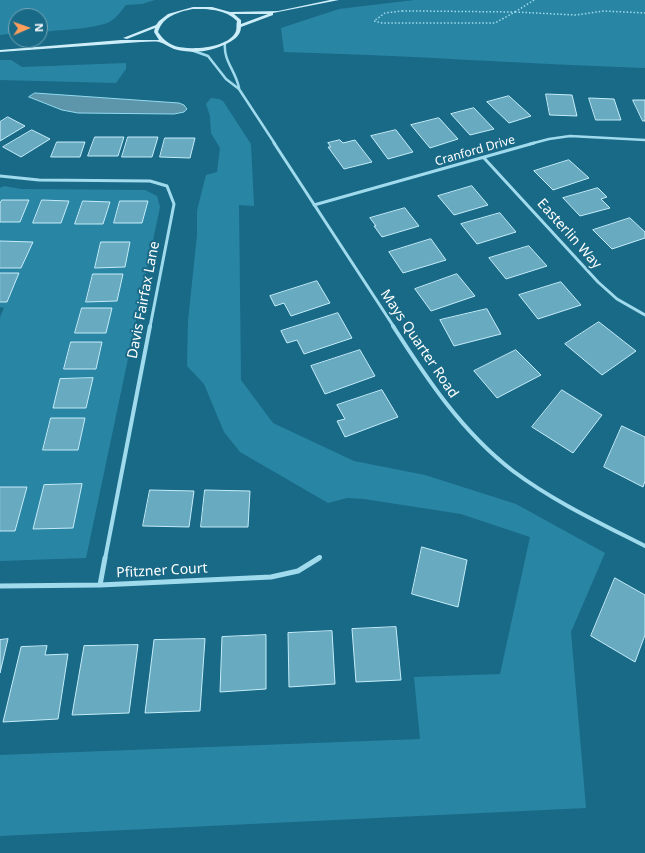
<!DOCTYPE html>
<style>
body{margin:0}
#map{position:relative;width:645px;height:853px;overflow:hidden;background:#196a87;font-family:"Noto Sans",sans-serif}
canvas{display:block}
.north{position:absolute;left:8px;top:8px;width:40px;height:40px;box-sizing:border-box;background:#196a87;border:1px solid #75a6b7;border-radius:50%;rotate:88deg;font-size:11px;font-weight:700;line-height:16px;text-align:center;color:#fff}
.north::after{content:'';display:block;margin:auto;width:14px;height:18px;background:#ff9f5c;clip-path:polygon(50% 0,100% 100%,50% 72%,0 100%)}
</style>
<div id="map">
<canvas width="645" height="853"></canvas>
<div class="north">N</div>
</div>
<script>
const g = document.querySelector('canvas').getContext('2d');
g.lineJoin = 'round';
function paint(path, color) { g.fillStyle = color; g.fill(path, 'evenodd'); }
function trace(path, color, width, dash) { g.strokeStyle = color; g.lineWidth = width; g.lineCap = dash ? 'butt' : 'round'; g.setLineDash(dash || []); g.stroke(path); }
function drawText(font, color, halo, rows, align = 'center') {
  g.font = font + ' "Noto Sans",sans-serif'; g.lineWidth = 4; g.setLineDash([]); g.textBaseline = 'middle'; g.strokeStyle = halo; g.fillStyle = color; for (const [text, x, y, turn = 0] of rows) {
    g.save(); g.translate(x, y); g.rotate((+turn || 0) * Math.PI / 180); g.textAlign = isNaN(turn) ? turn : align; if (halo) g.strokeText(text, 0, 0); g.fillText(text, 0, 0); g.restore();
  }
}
const green = new Path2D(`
 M0 0H155L142 4 126 5C121 11 117 17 111 21 98 29 57 30 40 32V16H16V33L0 35Z
 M414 0H645V68C525 64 405 55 284 52L281 28 339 9Z
 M0 60H11L22 67 126 63V69L116 83 0 80Z
 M211 98 219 99 223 101 251 144 254 206 239 205 241 380 273 423 354 461 425 475 516 504 605 553 571 632 586 808 0 836V755L420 739 414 677 500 674 530 537 461 514 364 499 347 498 328 503 240 452 224 432 204 384 187 366 188 321 197 235V211L206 175 217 172 220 148 211 133 210 116 206 104Z
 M4 186 21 189 145 190 157 196 160 207 86 558 0 561V531H15L26 487H0V317L4 308 0 307V302H7L19 273H0V268H21L32 242 0 241V222H20L29 200H2L0 204V188ZM42 200 69 201 61 223 33 222ZM83 201 110 202 103 224 76 223ZM120 201H147L142 223H114ZM130 242 125 267 95 268 102 243ZM93 274H123L117 301 86 302ZM82 308H112L75 333ZM71 342H102L96 369H64ZM93 378 86 408H53L60 379ZM52 418H85L78 450H43Z`);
const water = new Path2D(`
 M35 93 179 103 184 105 187 109 184 112 174 114 78 113 62 110 29 97Z`);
const building = new Path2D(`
 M546 94 572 95 577 116 550 115Z
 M509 96 531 116 509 123 487 102Z
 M589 98 614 99 621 120H596Z
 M633 100H645V121H643Z
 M474 108 494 129 470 135 451 114Z
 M8 117 25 126 0 141V122Z
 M439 118 458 139 430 148 411 125Z
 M32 130 50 139 21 157 3 147Z
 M396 130 413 152 388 159 371 136Z
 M95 137H124L118 156H88Z
 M128 137H158L152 157H122Z
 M165 138H195L190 158 160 157Z
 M340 140 343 143 355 140 372 162 344 169 328 147H331L328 143Z
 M57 142H85L80 157H51Z
 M569 160 589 178 553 190 534 171Z
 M472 186 488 205 454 215 438 196Z
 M598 188 607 197 601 199 610 208 580 216 563 198Z
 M2 200H29L20 222H0V204Z
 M42 200 69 201 61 223H33Z
 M83 201 110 202 103 224H75Z
 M120 201H148L142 223H114Z
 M405 208 419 226 382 237 374 226H376L370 218Z
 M500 213 516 232 477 244 461 224Z
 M630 218 645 232V238L612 249 593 230Z
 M431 239 446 260 403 273 389 252Z
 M0 241 33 242 21 268H0Z
 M101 242H130L125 267 95 268Z
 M529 246 547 266 506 279 489 258Z
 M0 273H19L7 302H0Z
 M93 274H123L117 301 86 302Z
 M457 274 475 296 431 311 415 289Z
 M317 281 330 303 291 316 284 303 275 306 270 296Z
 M561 282 581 305 538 319 519 295Z
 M82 308H112L106 333H75Z
 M487 309 501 334 454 346 440 320Z
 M338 313 352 338 304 354 297 340 287 343 281 331Z
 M599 322 636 351 602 375 565 344Z
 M71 342H102L96 369H64Z
 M360 350 375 376 325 394 311 366Z
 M516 350 541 375 497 398 474 371Z
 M93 378 86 408H53L60 379Z
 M382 390 398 417 345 437 337 421 345 419 337 405Z
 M562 390 602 415 573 453 532 427Z
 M51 418H85L78 450H43Z
 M622 426 645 437V481L643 487 604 467Z
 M82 484 73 528 33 529 44 485Z
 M0 487H27L15 531H0Z
 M150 490 194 491 189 527 143 526Z
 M205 490 250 491 248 527H201Z
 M422 547 467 560 458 607 412 594Z
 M615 578 645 595V635L635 662 591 636Z
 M396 627 401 680 356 682 352 629Z
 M332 631 335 684 289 687 288 633Z
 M266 635V689L220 692 222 637Z
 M8 639 0 673V640Z
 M205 639 200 711 145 713 154 640Z
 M138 645 129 713 72 715 84 646Z
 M47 646 45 655 68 654 58 719 3 722 21 647Z`);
const path = new Path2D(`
 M402 11H418L515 12 495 23H382L374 21 385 13Z
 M515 12 576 15 604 11 645 13
 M515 12 534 0`);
const streetFar3 = new Path2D(`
 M225 43C223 61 236 71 239 88
 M191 50 208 56 226 79 239 89 275 144
 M530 144 549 139 570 136 645 140`);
const streetFar2 = new Path2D(`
 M274 143 394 327
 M484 158 598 282 617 299 645 315
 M0 176 39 180 150 181 167 186 174 204 150 327
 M314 205 534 143`);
const streetFar1 = new Path2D(`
 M393 326C427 379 462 432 513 471 553 501 600 523 645 546
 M105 559 150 326
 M317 559 320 557`);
const street = new Path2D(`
 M100 585 105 558
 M0 586 100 585 271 577 298 571 319 558`);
const secondary = new Path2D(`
 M330 0H339L273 13V15L241 27C241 35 234 40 228 43 211 52 192 54 174 49 169 47 164 43 159 42 154 41 147 42 141 42L0 52V50L121 40H159L154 32 155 28 127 39 123 38 156 25 159 21 168 14 193 7H212L230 12 278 11ZM193 9C209 9 225 9 237 21 236 24 237 28 236 31 230 48 190 51 175 46 167 43 163 39 158 32 163 16 178 12 193 9ZM234 14H268L241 24V20Z`);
const farStreetnames = [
 ["Cranford Drive",475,151,-16]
];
const streetNames = [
 ["Easterlin Way",569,234,48],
 ["Davis Fairfax Lane",144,300,-79],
 ["Mays Quarter Road",419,344,56],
 ["Pfitzner Court",162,571,-3]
];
paint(green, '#2985a4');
paint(water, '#5d96aa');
trace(water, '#93d9ef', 1);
paint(building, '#68aac0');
trace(building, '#c5ecf9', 1);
trace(path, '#a0daed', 1.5, [1.5, 2]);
trace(streetFar3, '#a0daed', 2.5);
trace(streetFar2, '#a0daed', 3);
trace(streetFar1, '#a0daed', 4);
trace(street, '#a0daed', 5);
paint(secondary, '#cdedf9');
drawText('12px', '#fff', '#196a87', farStreetnames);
drawText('14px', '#fff', '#196a87', streetNames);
</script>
